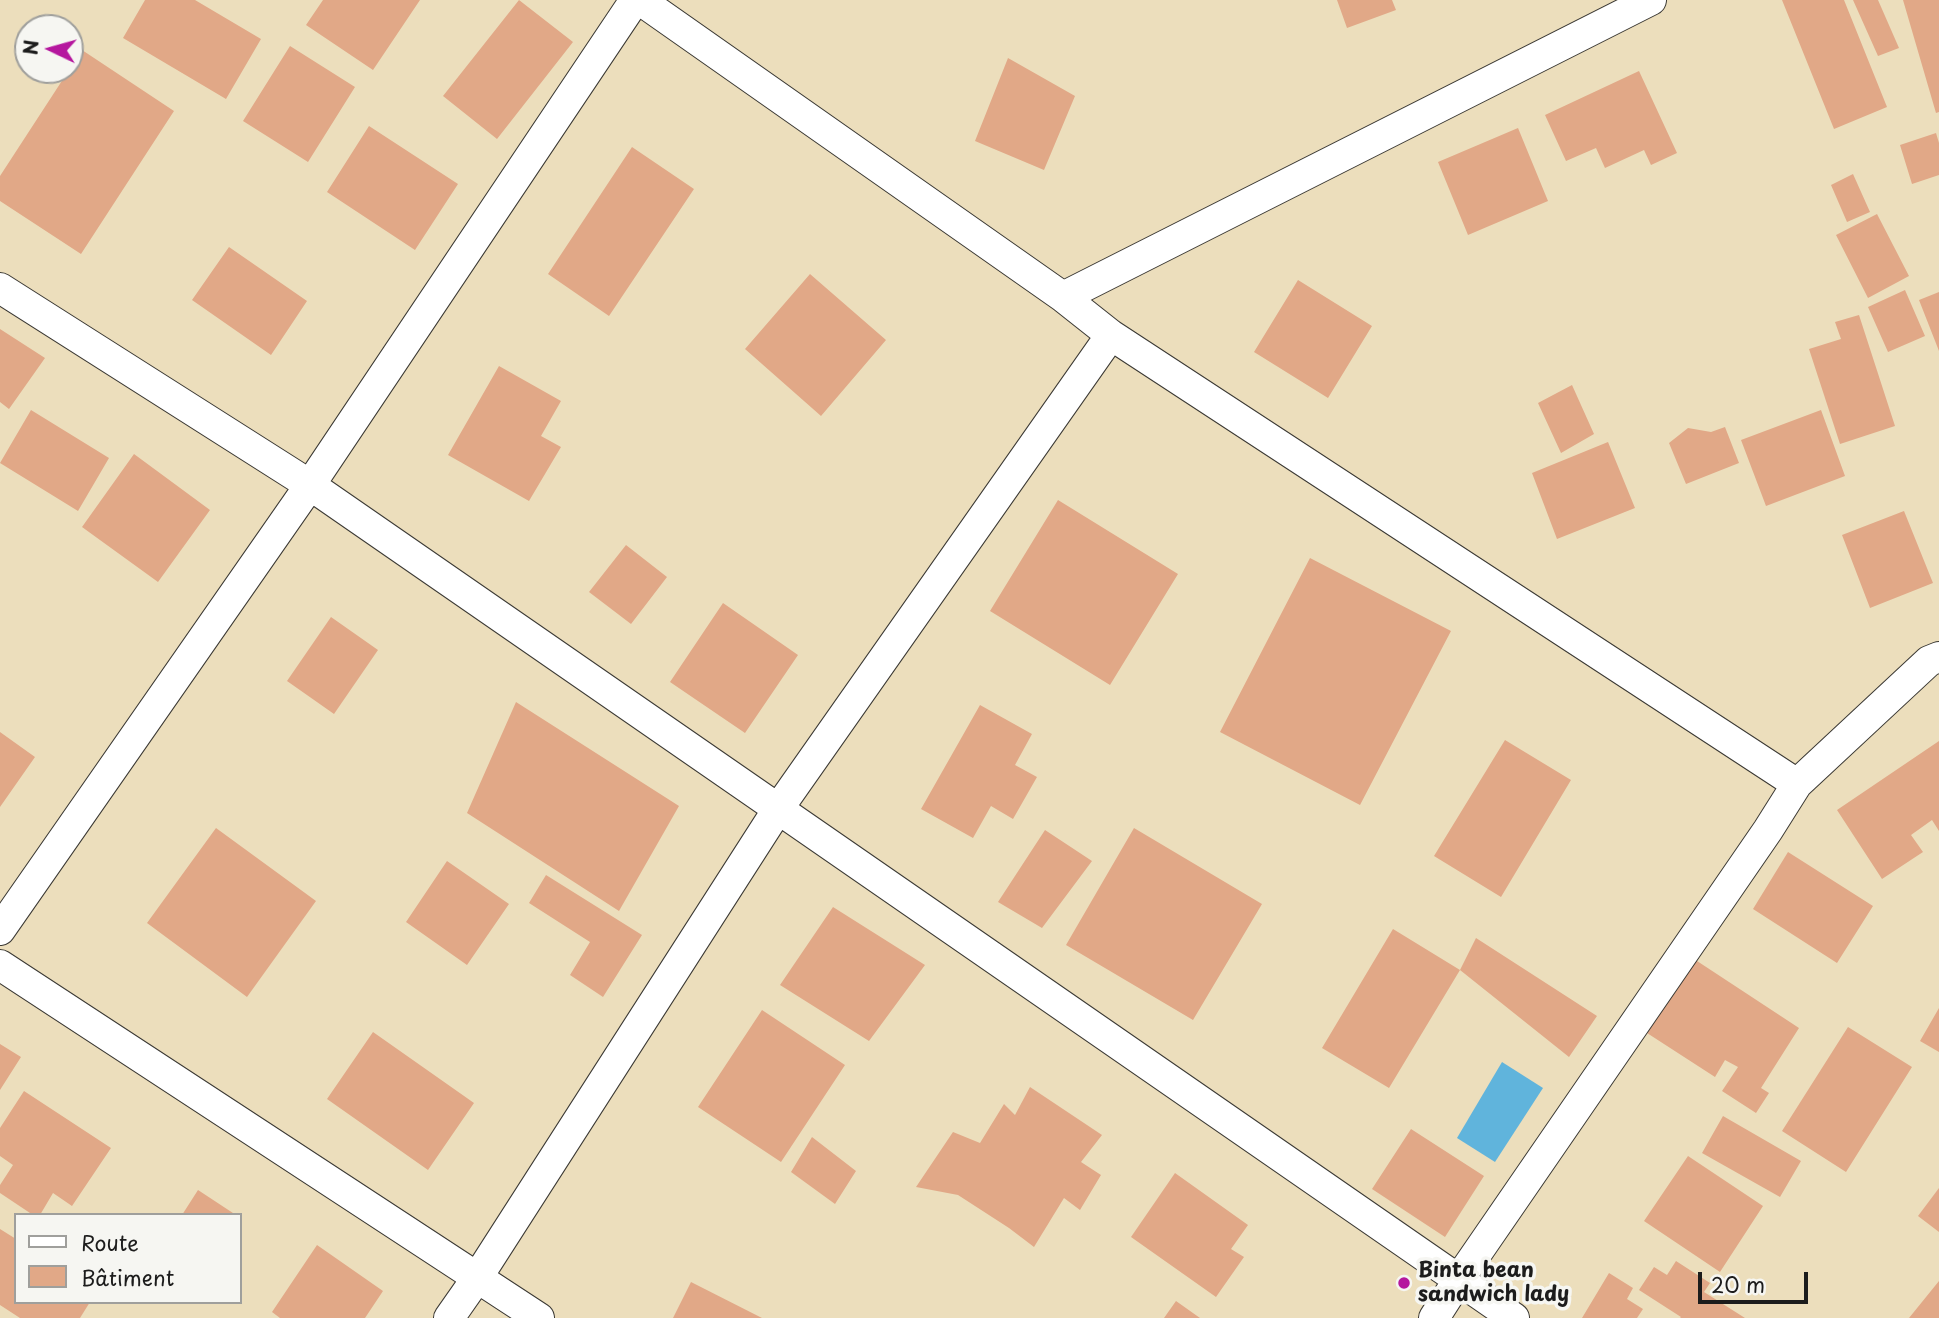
<!DOCTYPE html>
<meta charset="utf-8">
<style>
body{margin:0}
#map{position:relative;width:1939px;height:1318px;overflow:hidden;background:#ecdebc;font-family:"Playpen Sans",sans-serif}
canvas{display:block}
.legend{position:absolute;left:14px;top:1213px;width:228px;height:91px;box-sizing:border-box;background:#f6f6f2;border:2px solid #9f9f9c;margin:0;padding:9px 12px;list-style:none;font-size:21px;color:#1c1c1c}
.legend li{display:flex;align-items:center;gap:14px;height:35px}
.legend b{width:35px;border:2px solid #9f9f9c}
.north{position:absolute;left:14px;top:14px;width:70px;height:70px;box-sizing:border-box;background:#f6f6f2;border:2px solid #9f9f9c;border-radius:50%;rotate:275deg;font-size:19px;font-weight:700;line-height:28px;text-align:center;color:#1c1c1c}
.north::after{content:'';display:block;margin:auto;width:24px;height:32px;background:#b5179e;clip-path:polygon(50% 0,100% 100%,50% 72%,0 100%)}
.scale{position:absolute;left:1698px;top:1272px;width:110px;height:32px;box-sizing:border-box;border:4px solid #1c1c1c;border-top:0;padding-left:9px;font-size:21px;line-height:24px;white-space:nowrap;color:#1c1c1c;-webkit-text-stroke:5px #f6f6f2;paint-order:stroke}
</style>
<div id="map">
<canvas width="1939" height="1318"></canvas>
<ul class="legend">
<li><b style="height:9px;background:#fff"></b>Route</li>
<li><b style="height:19px;background:#e1a887"></b>Bâtiment</li>
</ul>
<div class="north">N</div>
<div class="scale">20 m</div>
</div>
<script>
const g = document.querySelector('canvas').getContext('2d');
g.lineJoin = 'round';
function paint(path, color) { g.fillStyle = color; g.fill(path, 'evenodd'); }
function trace(path, color, width, dash) { g.strokeStyle = color; g.lineWidth = width; g.lineCap = dash ? 'butt' : 'round'; g.setLineDash(dash || []); g.stroke(path); }
function drawText(font, color, halo, rows, align = 'center') {
  g.font = font + ' "Playpen Sans",sans-serif'; g.lineWidth = 7; g.setLineDash([]); g.textBaseline = 'middle'; g.strokeStyle = halo; g.fillStyle = color; for (const [text, x, y, turn = 0] of rows) {
    g.save(); g.translate(x, y); g.rotate((+turn || 0) * Math.PI / 180); g.textAlign = isNaN(turn) ? turn : align; if (halo) g.strokeText(text, 0, 0); g.fillText(text, 0, 0); g.restore();
  }
}
const water = new Path2D(`
 M1502 1062 1543 1088 1495 1162 1457 1138Z`);
const building = new Path2D(`
 M145 0H195L261 39 226 99 123 38Z
 M323 0H420L373 70 306 25Z
 M519 0 573 42 497 139 443 96Z
 M1337 0H1392L1396 10 1347 28Z
 M1782 0H1844L1887 107 1834 129Z
 M1853 0H1878L1899 48 1878 56Z
 M1903 0H1939V112L1936 113Z
 M290 46 355 87 308 162 243 121Z
 M82 50 174 111 81 254 0 201V176Z
 M1008 58 1075 96 1044 170 975 141Z
 M1639 71 1677 153 1651 165 1644 150 1605 168 1596 148 1566 161 1545 115Z
 M369 126 458 184 415 250 327 192Z
 M1518 128 1548 201 1468 235 1438 162Z
 M1936 133 1939 143V175L1912 184 1900 145Z
 M632 147 694 189 609 316 548 274Z
 M1853 174 1870 212 1847 222 1831 185Z
 M1877 214 1909 276 1868 298 1836 235Z
 M229 247 307 301 271 355 192 300Z
 M810 274 886 340 821 416 745 349Z
 M1298 280 1372 326 1328 398 1254 352Z
 M1905 290 1925 336 1888 352 1868 307Z
 M1939 292V351L1919 300Z
 M1859 315 1895 426 1840 444 1809 349 1841 339 1835 322Z
 M0 329 45 358 9 409 0 402Z
 M499 366 561 401 541 436 561 447 529 501 448 455Z
 M1572 385 1594 434 1561 453 1538 403Z
 M31 410 109 458 78 511 0 463Z
 M1821 410 1845 476 1766 506 1741 440Z
 M1725 427 1739 463 1686 484 1669 443 1688 428 1711 432Z
 M1608 442 1635 508 1557 539 1532 473Z
 M134 454 210 510 158 582 82 527Z
 M1058 500 1178 574 1110 685 990 611Z
 M1904 511 1933 583 1870 608 1842 535Z
 M626 545 667 577 631 624 589 592Z
 M1310 558 1451 631 1360 805 1220 732Z
 M723 603 798 655 745 733 670 682Z
 M331 617 378 650 334 714 287 681Z
 M516 702 679 806 619 911 467 813Z
 M980 705 1032 734 1015 765 1037 777 1013 819 991 806 973 838 921 809Z
 M0 732 35 757 0 807Z
 M1505 740 1571 780 1501 897 1434 856Z
 M1939 741V831L1932 820 1911 835 1923 852 1882 879 1837 810Z
 M216 828 316 901 247 997 147 923Z
 M1134 828 1262 904 1193 1020 1066 945Z
 M1045 830 1092 861 1042 928 998 902Z
 M1788 852 1873 906 1837 963 1753 909Z
 M447 861 509 904 467 965 406 922Z
 M546 875 642 935 603 997 570 975 590 942 529 903Z
 M833 907 925 965 869 1041 780 985Z
 M1393 929 1460 970 1389 1088 1322 1048Z
 M1476 938 1597 1016 1569 1057 1460 970Z
 M1694 959 1799 1028 1761 1088 1769 1093 1756 1113 1722 1091 1738 1067 1725 1060 1715 1077 1647 1033Z
 M1939 1008V1052L1920 1041Z
 M762 1010 845 1065 781 1162 698 1107Z
 M1848 1027 1912 1067 1846 1172 1782 1131Z
 M373 1032 474 1103 428 1170 327 1099Z
 M0 1044 21 1057 0 1090Z
 M1030 1087 1102 1135 1081 1162 1101 1175 1080 1210 1064 1198 1034 1247 1009 1228 958 1195 916 1187 953 1132 980 1143 1004 1104 1015 1115Z
 M24 1091 111 1148 72 1206 53 1193 40 1215H33L0 1193V1185L13 1165 0 1156V1128Z
 M1723 1116 1801 1161 1780 1197 1702 1153Z
 M1411 1129 1484 1176 1445 1237 1372 1189Z
 M812 1137 856 1171 835 1204 791 1172Z
 M1688 1156 1763 1206 1720 1272 1644 1221Z
 M1175 1173 1248 1225 1231 1249 1244 1257 1216 1297 1131 1237Z
 M1939 1188V1232L1918 1216Z
 M198 1190 236 1215H182Z
 M0 1229 16 1239V1302H90L80 1318H20L0 1305Z
 M317 1245 383 1291 365 1318H280L272 1312Z
 M1676 1261 1710 1283 1704 1292 1745 1318H1680L1681 1317 1639 1290 1654 1267 1667 1275Z
 M1609 1273 1633 1288 1627 1299 1643 1309 1637 1318H1582Z
 M1939 1281V1318H1909Z
 M691 1282 762 1318H673Z
 M1176 1301 1200 1318H1164Z`);
const street = new Path2D(`
 M640 0 1063 297 1111 335 1797 784
 M0 288 310 485 1514 1318
 M1063 297 1651 0
 M0 930 310 485 635 0
 M0 965 539 1318
 M449 1318 477 1278 778 809 1111 335
 M1434 1318 1459 1279 1768 830 1797 784 1929 661 1939 657`);
const markers = [
 [1404,1283,7,"#b5179e"]
];
const poiNames = [
 ["Binta bean",1418,1271],
 ["sandwich lady",1418,1295]
];
paint(water, '#60b4dc');
paint(building, '#e1a887');
trace(street, '#3b3934', 32);
trace(street, '#fff', 30);
for (const [x, y, r, color] of markers) { const dot = new Path2D(); dot.arc(x, y, r, 0, 2 * Math.PI); g.fillStyle = color; g.fill(dot); trace(dot, '#f6f6f2', 2.5); }
drawText('bold 21px', '#1c1c1c', '#f6f6f2', poiNames, 'left');
</script>
